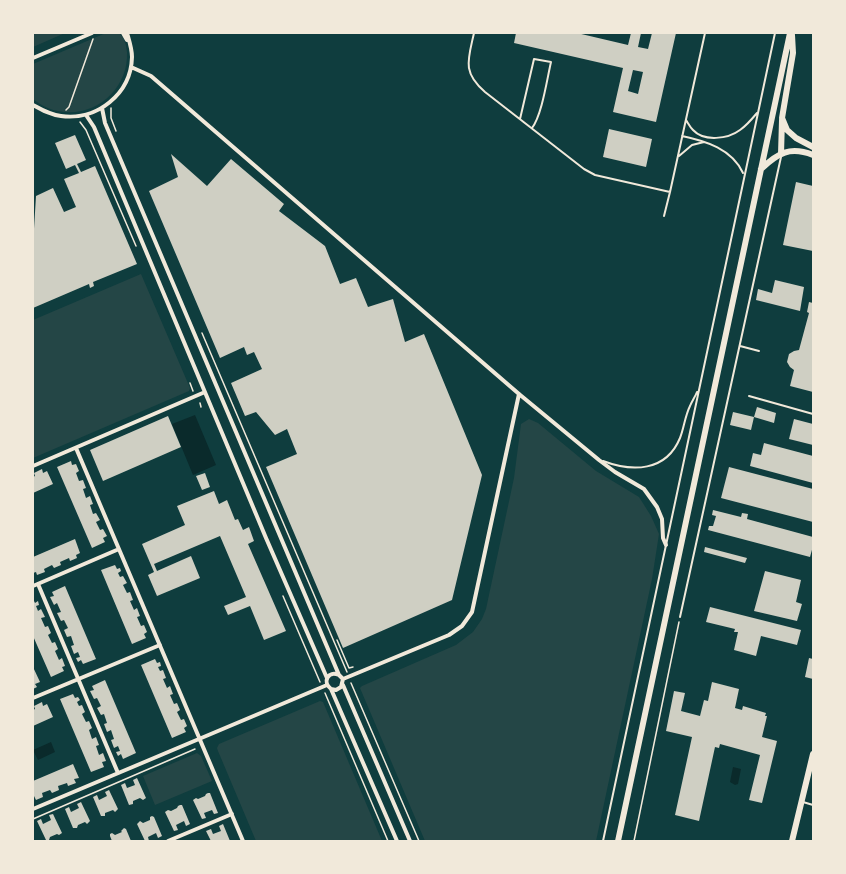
<!DOCTYPE html>
<style>
body{margin:0}
#map{position:relative;width:846px;height:874px;overflow:hidden;background:#0f3d3e;font-family:Mulish,sans-serif}
canvas{display:block}
.frame{position:absolute;inset:0;border:34px solid #f1e9da;pointer-events:none}
</style>
<div id="map">
<canvas width="846" height="874"></canvas>
<div class="frame"></div>
</div>
<script>
const g = document.querySelector('canvas').getContext('2d');
g.lineJoin = 'round';
function paint(path, color) { g.fillStyle = color; g.fill(path, 'evenodd'); }
function trace(path, color, width, dash) { g.strokeStyle = color; g.lineWidth = width; g.lineCap = dash ? 'butt' : 'round'; g.setLineDash(dash || []); g.stroke(path); }
const green = new Path2D(`
 M33 33H65L33 47Z
 M106 33H119C125 38 126 45 127 52 129 89 94 119 58 111 48 109 41 105 33 99V64Z
 M141 274 190 388 189 391 33 458V320Z
 M529 419 538 423 596 471 639 497 651 516 659 534 652 579 596 841H425L360 688 362 686 456 645 473 632 482 619 486 609 514 478 521 424Z
 M320 701 323 702 382 841H256L218 751 217 748 219 744Z
 M197 753 201 756 212 781 155 805 143 776Z`);
const water = new Path2D(`
 M195 415 216 465 193 475 172 424Z
 M51 742 55 752 38 760 33 750Z
 M733 767 741 769 738 784 735 785 730 782Z`);
const building = new Path2D(`
 M516 33H577L628 45 631 33H641L638 47 648 49 652 33H676L656 122 613 112 623 68 514 43ZM633 70 643 72 638 94 628 91Z
 M609 129 652 139 646 167 603 157Z
 M75 135 86 160 77 164 81 172 95 166 137 264 93 282 94 286 90 288 89 284 33 308V245L36 196 53 188 64 212 76 207 64 179 79 173 75 165 66 169 55 143Z
 M171 154 207 186 231 159 284 204 279 211 325 246 340 284 356 278 368 307 393 299 405 342 424 334 482 475 452 600 343 648 266 467 297 454 287 429 275 435 256 412 245 416 231 383 262 369 254 352 247 355 244 347 220 358 149 191 178 177Z
 M796 182 813 186V251L783 245Z
 M775 280 804 287 800 311 756 300 758 289 772 293Z
 M809 302 813 303V392L790 386 794 370 790 367 787 362 789 354 794 351 799 350 809 313 807 312Z
 M757 407 776 413 774 423 754 417Z
 M733 412 754 417 751 430 730 425Z
 M168 416 181 447 103 481 90 450Z
 M794 419 813 424V445L789 439Z
 M764 443 813 456V483L750 466 753 453 761 455Z
 M71 461 72 465 76 464 79 471 76 473 79 481 83 480 86 488 83 489 86 498 90 496 93 504 90 505 93 514 96 513 100 520 96 522 100 530 103 529 107 536 103 538 105 542 92 548 57 467Z
 M729 467 813 489V522L721 498Z
 M42 469 43 473 47 471 53 484 33 493V477L35 476 34 473Z
 M205 473 210 487 202 490 196 476Z
 M214 491 219 504 227 500 235 520 238 519 243 530 249 527 254 541 248 544 286 631 264 640 250 606 228 615 224 606 246 597 220 536 154 564 157 571 191 556 200 578 157 596 148 575 154 572 142 544 185 525 177 506Z
 M713 510 741 517 742 513 748 514 747 519 813 537V546L810 557 708 530 709 526H713L716 516 712 515Z
 M75 539 80 553 76 555 77 558 70 561 69 558 60 562 61 565 54 568 52 565 44 569 45 572 37 575 36 572 33 573V557Z
 M705 547 747 558 745 563 704 552Z
 M115 565 117 569 120 568 121 571 118 573 120 577 123 576 127 583 123 585 127 593 130 592 133 600 130 601 134 610 137 608 140 616 137 617 141 626 144 625 147 632 144 634 146 638 132 644 101 570Z
 M765 571 801 580 796 602 802 604 797 621 754 611Z
 M65 586 96 659 83 664 81 660 78 662 76 658 80 657 78 652 74 654 71 646 74 645 71 636 67 637 64 630 68 628 64 620 61 621 57 613 61 612 57 603 54 605 50 597 54 596 52 592Z
 M33 599 35 603 38 601 39 605 36 606 38 611 41 609 45 617 41 618 45 627 48 626 51 633 48 635 52 643 55 642 58 649 55 651 59 660 62 658 65 666 62 667 64 671 51 677 33 636Z
 M710 607 801 630 797 645 761 636 756 656 734 650 738 632H734L735 629 706 622Z
 M809 658 813 659V679L805 677Z
 M155 659 157 663 160 662 161 666 158 667 160 671 163 670 166 678 163 679 167 688 170 686 173 694 170 695 174 704 177 703 180 710 177 712 181 720 184 719 187 726 184 728 186 732 172 738 141 665Z
 M33 667 40 682 35 684 37 687 33 689Z
 M105 680 136 753 123 759 121 754 118 756 116 752 120 751 118 746 114 748 111 740 114 739 111 730 107 732 104 724 107 723 104 714 101 715 97 708 101 706 97 698 94 699 90 691 94 690 92 686Z
 M712 682 739 689 735 708 742 710 743 706 766 713 765 716H767L762 737 777 741 762 803 749 800 760 755 720 744 719 748 715 747 699 821 675 815 692 737 666 731 674 691 685 693 681 711 700 716 704 700 708 701Z
 M73 694 75 698 78 697 80 700 77 702 79 706 82 705 85 712 82 714 86 722 89 721 92 728 89 730 92 739 96 737 99 745 96 746 99 755 103 753 106 761 102 762 104 767 91 772 60 699Z
 M42 702 43 706 47 704 53 717 33 726V710L35 709 34 706Z
 M73 764 79 778 74 779 76 783 68 786 67 783 58 786 59 790 52 793 50 790 42 793 43 797 36 800 34 796 33 797V781Z
 M137 778 146 798 143 800 140 798 133 801V804L129 805 121 785 125 783 127 788 135 785 133 780Z
 M109 790 118 809 115 812 113 810 105 813V816H101L93 797 97 795 99 800 107 796 105 792Z
 M208 793H210L218 813 214 814 212 810 204 813 206 818 202 819 193 800 196 798 198 799 205 796 206 794Z
 M81 802 90 821 87 824 85 822 78 825 77 828H73L65 809 69 807 71 812 79 808 77 804Z
 M180 805H182L190 824 186 826 184 821 176 825 178 830 174 831 165 812 168 810 171 811 177 808 178 806Z
 M53 814 62 833 59 835 57 834 50 837 49 840H46L37 821 41 819 43 824 51 820 49 815Z
 M152 816 154 817 162 836 158 838 156 833 148 837 149 841H145L137 824 140 821 143 823 150 820V817Z
 M223 824 230 841H211L206 831 211 829 213 834 221 831 219 826Z
 M124 828 126 829 131 841H112L110 836V834L112 833 115 835 122 832 121 831Z`);
const path = new Path2D(`
 M111 108V118L116 131
 M66 110 69 107 93 39
 M80 122 86 130 136 246
 M202 333 347 672
 M190 383 193 391
 M200 403 201 407
 M283 596 320 682
 M337 640 349 668 353 667
 M351 683 419 841
 M325 693 388 841
 M33 819 195 749
 M634 841 679 622`);
const service = new Path2D(`
 M474 33C468 60 462 72 485 92L584 169 595 175 670 192 705 33
 M520 119 534 59 551 62C547 79 542 115 532 128
 M686 120C688 123 690 127 693 130 704 142 728 139 740 130 746 126 752 119 757 113
 M682 136C706 141 732 149 743 173
 M679 156 692 145 704 142
 M664 216 670 192
 M740 346 759 351
 M749 396 813 414
 M603 461C632 472 666 472 680 438 684 428 685 416 690 406 692 401 695 397 697 392
 M680 617 781 157
 M803 802 813 805
 M603 841 775 33`);
const minor = new Path2D(`
 M123 33 127 40
 M33 58 92 33
 M131 67 151 76 519 394 599 460 615 472 644 489 657 507 662 519 663 538 666 545
 M33 105C42 110 51 115 61 116 97 121 131 94 132 57 132 49 129 40 127 33
 M102 108 105 123 339 675 343 679 341 687 336 690 331 689
 M86 115 94 127 266 538 327 678
 M76 448 243 841
 M33 466 205 392
 M38 584 118 773
 M33 586 119 549
 M339 675C328 670 322 682 331 689L397 841
 M343 679 449 635 462 626 472 612 519 394
 M343 685 410 841
 M33 698 160 645
 M33 809 327 685
 M168 841 232 814`);
const secondary = new Path2D(`
 M792 35 793 53 782 118 787 130 796 138 813 147
 M781 154 782 120
 M761 169C778 153 790 146 813 155
 M618 841 790 33
 M792 841 813 754`);
paint(green, '#244646');
paint(water, '#0a2a2b');
paint(building, '#cfcfc3');
trace(path, '#f1e9da', 1.5);
trace(service, '#f1e9da', 2);
trace(minor, '#f1e9da', 4);
trace(secondary, '#f1e9da', 6);
</script>
